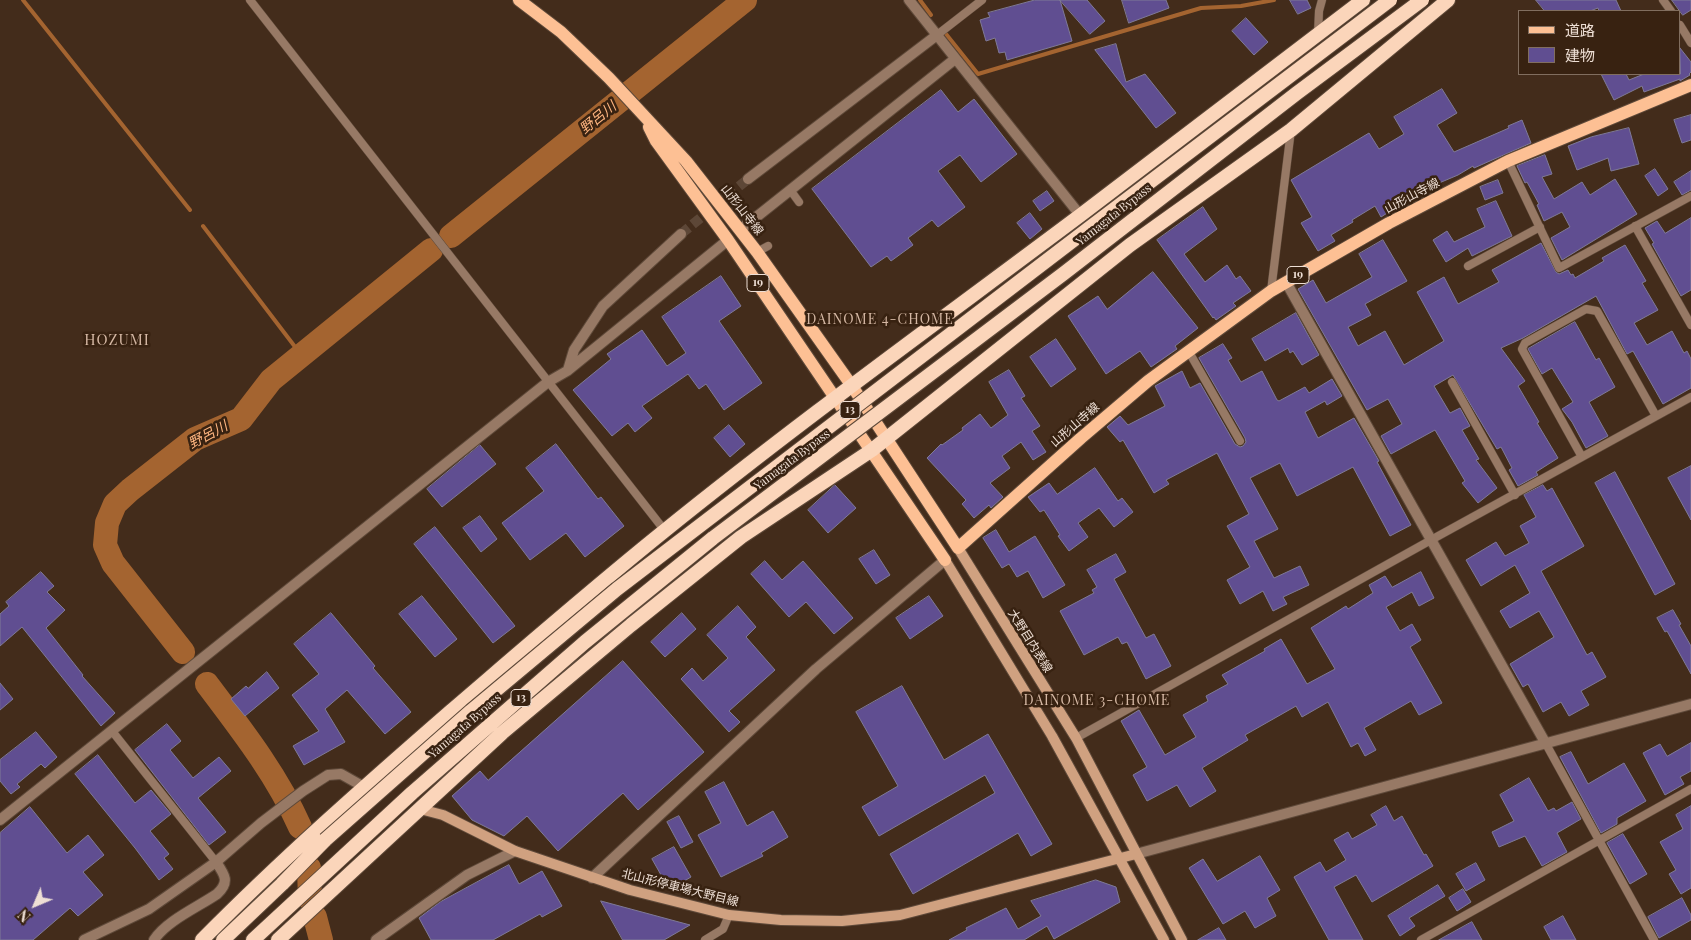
<!DOCTYPE html>
<meta charset="utf-8">
<style>
body{margin:0}
#map{position:relative;width:1691px;height:940px;overflow:hidden;background:#432c1b;font-family:"Playfair Display","Noto Sans JP",serif}
canvas{display:block}
.legend{position:absolute;left:1518px;top:10px;width:162px;height:65px;box-sizing:border-box;background:#382211;border:1px solid #816e5f;margin:0;padding:6px 9px;list-style:none;font-size:15px;color:#eedfd5}
.legend li{display:flex;align-items:center;gap:10px;height:25px}
.legend b{width:25px;border:1px solid #816e5f}
.north{position:absolute;left:10px;top:880px;width:50px;height:50px;-webkit-text-stroke:4px #382211;paint-order:stroke;rotate:225deg;font-size:14px;font-weight:700;line-height:20px;text-align:center;color:#eedfd5}
.north::after{content:'';display:block;margin:auto;width:18px;height:22px;background:#eedfd5;clip-path:polygon(50% 0,100% 100%,50% 72%,0 100%)}
</style>
<div id="map">
<canvas width="1691" height="940"></canvas>
<ul class="legend">
<li><b style="height:6px;background:#fdc094"></b>道路</li>
<li><b style="height:14px;background:#604e91"></b>建物</li>
</ul>
<div class="north">N</div>
</div>
<script>
const g = document.querySelector('canvas').getContext('2d');
g.lineJoin = 'round';
function trace(path, color, width, dash) { g.strokeStyle = color; g.lineWidth = width; g.lineCap = dash ? 'butt' : 'round'; g.setLineDash(dash || []); g.stroke(path); }
function paint(path, color) { g.fillStyle = color; g.fill(path, 'evenodd'); }
function drawText(font, color, halo, rows, align = 'center') {
  g.font = font + ' "Playfair Display","Noto Sans JP",serif'; g.lineWidth = 5; g.setLineDash([]); g.textBaseline = 'middle'; g.strokeStyle = halo; g.fillStyle = color; for (const [text, x, y, turn = 0] of rows) {
    g.save(); g.translate(x, y); g.rotate((+turn || 0) * Math.PI / 180); g.textAlign = isNaN(turn) ? turn : align; if (halo) g.strokeText(text, 0, 0); g.fillText(text, 0, 0); g.restore();
  }
}
const stream = new Path2D(`
 M23 0 190 210
 M920 0 931 15
 M946 34 978 74 1201 8 1241 6 1274 0
 M203 226 302 356`);
const river = new Path2D(`
 M451 236 745 0
 M183 652 113 563 105 545 107 523 115 504 130 490 195 439 241 419 271 380 431 250
 M207 684C241 729 277 775 300 827
 M309 868 310 899
 M315 917 321 940`);
const building = new Path2D(`
 M1035 0H1060L1072 41 1007 60 1005 52 999 53 995 38 986 41 980 20 990 17 988 13Z
 M1060 0H1087L1105 21 1090 34Z
 M1122 0H1166L1169 8 1129 23Z
 M1290 0H1307L1311 8 1298 14Z
 M1536 0H1616L1621 11H1599L1598 8 1590 11H1545Z
 M1672 0H1691V10L1683 15Z
 M1246 18 1268 42 1254 55 1232 31Z
 M1116 44 1126 82 1145 74 1176 113 1156 128 1095 50Z
 M1680 48 1691 62V72L1689 74 1690 75 1680 81V79L1644 92 1642 86 1614 100 1601 74H1626L1629 80 1644 74H1680Z
 M1442 89 1457 113 1437 125 1454 152 1509 128 1508 126 1522 120 1531 143 1474 168 1473 166 1458 175 1432 186 1429 180 1395 202 1398 206 1381 217 1375 206 1352 220 1353 222 1331 235 1335 241 1318 251 1301 223 1312 217 1291 180 1369 133 1379 149 1404 134 1394 117Z
 M941 90 958 112 974 99 1017 154 981 182 960 155 938 171 965 207 938 227 932 220 908 238 913 245 891 261 887 256 871 267 812 189Z
 M1691 115V140L1682 143 1674 120Z
 M1629 128 1639 164 1611 171 1608 158 1577 170 1568 146 1591 137Z
 M1545 155 1552 174 1542 177 1554 199 1582 182 1590 195 1615 179 1637 214 1562 260 1551 238 1570 227 1562 212 1544 221 1537 205 1539 204 1527 182 1525 183 1517 166Z
 M1655 169 1668 189 1658 196 1645 176Z
 M1691 171V190L1682 195 1674 182Z
 M1498 180 1503 193 1485 200 1480 187Z
 M1047 191 1054 201 1040 211 1033 201Z
 M1496 201 1512 236 1472 256 1468 248 1446 262 1433 240 1447 231 1454 242 1485 227 1477 209Z
 M1203 207 1217 229 1184 254 1205 282 1227 265 1236 279 1240 276 1251 291 1233 303 1236 306 1216 320 1214 317 1213 318 1157 240Z
 M1030 213 1042 229 1030 239 1017 223Z
 M1691 218V290L1681 296 1652 244 1654 243 1645 228 1657 221 1665 233Z
 M1383 240 1407 281 1365 304 1371 315 1348 327 1358 346 1385 331 1404 365 1444 341 1417 292 1444 277 1458 304 1499 282 1492 270 1541 243 1556 272 1559 274 1568 270 1571 275 1573 274 1575 278 1604 261 1602 258 1625 245 1646 281 1642 283 1658 310 1634 323 1647 345 1672 331 1684 353 1687 351 1691 359V388L1663 404 1633 351 1627 354 1596 296 1523 338 1501 348 1525 381 1518 386 1539 422 1537 423 1558 458 1536 472 1538 475 1518 486 1509 470 1512 468 1501 447 1497 449 1453 375 1434 386 1450 413 1460 408 1470 426 1462 430 1479 459 1476 460 1497 488 1478 503 1462 483 1465 481 1435 430 1391 454 1381 436 1402 424 1388 399 1367 410 1298 289 1313 280 1326 303 1372 277 1359 254Z
 M1153 272 1198 328 1175 346 1177 349 1151 367 1140 351 1106 374 1068 316 1098 296 1107 309Z
 M721 276 741 306 719 321 762 383 724 410 706 384 699 389 688 374 642 406 652 418 635 432 628 423 612 436 573 390 611 359 607 354 642 330 667 366 686 353 662 317Z
 M1296 313 1319 355 1302 365 1293 351 1290 353 1288 348 1265 361 1252 339Z
 M1575 322 1596 360 1599 358 1615 387 1589 402 1608 436 1586 448 1572 422 1562 409 1573 402 1552 368 1542 374 1528 349Z
 M1056 339 1076 369 1051 387 1030 357Z
 M1223 344 1232 358 1228 360 1241 382 1262 371 1277 400 1279 401 1305 387 1309 393 1332 379 1342 396 1327 405 1325 401 1305 412 1318 438 1354 418 1379 461 1377 462 1411 525 1390 536 1353 467 1297 496 1280 463 1250 478 1278 529 1254 541 1274 578 1300 566 1309 585 1283 597 1287 604 1273 611 1263 591 1240 604 1227 580 1250 567 1227 526 1249 514 1217 453 1166 480 1169 484 1154 493 1123 440 1120 442 1107 427 1120 416 1128 425 1165 406 1155 386 1182 371 1190 388 1200 383 1235 444 1240 447 1243 446 1246 442 1245 438 1199 358Z
 M1009 370 1025 396 1021 398 1040 426 1032 431 1046 452 1033 460 1021 442 1002 456 1010 468 990 483 1003 497 991 508 989 505 974 518 962 504 966 500 927 458 941 444 942 445 963 430 962 428 980 414 991 428 1008 415 989 382Z
 M729 425 745 444 730 457 714 438Z
 M556 444 598 499 601 497 624 526 585 557 566 533 530 560 502 523 544 491 526 468Z
 M480 445 496 464 442 507 427 489Z
 M1691 466V520L1668 478Z
 M1095 468 1118 501 1122 498 1133 512 1114 527 1099 508 1078 523 1088 537 1069 551 1058 536 1060 535 1044 510 1040 512 1028 497 1049 483 1057 494Z
 M1615 472 1675 584 1655 595 1595 483Z
 M835 485 856 508 828 533 808 510Z
 M1543 485 1547 491 1552 488 1584 546 1541 571 1587 655 1592 652 1606 677 1581 691 1589 705 1569 716 1561 702 1543 712 1528 684 1523 687 1510 664 1554 637 1539 611 1510 628 1500 611 1530 593 1515 565 1481 586 1466 560 1496 542 1505 556 1529 543 1520 526 1536 517 1524 495Z
 M480 516 497 539 481 552 463 528Z
 M435 527 515 626 493 643 414 544Z
 M996 530 1009 552 1035 536 1065 585 1043 598 1028 571 1017 577 1009 564 1002 568 983 538Z
 M874 550 890 575 876 584 859 559Z
 M1116 554 1126 572 1114 579 1146 638 1154 634 1171 666 1146 679 1127 642 1122 644 1118 637 1084 655 1060 611 1094 593 1092 590 1097 587 1087 570Z
 M765 561 782 580 803 561 853 618 834 634 806 602 789 617 751 574Z
 M41 572 54 586 47 592 65 610 46 628 83 675 82 676 115 713 101 726 22 627 0 646V614L9 606 6 602Z
 M1421 572 1434 598 1419 606 1412 592 1386 607 1400 631 1412 624 1421 640 1410 647 1442 703 1419 715 1411 701 1364 728 1376 750 1365 756 1358 743 1351 747 1328 702 1302 717 1296 706 1245 735 1248 740 1202 768 1216 791 1190 807 1177 785 1147 801 1133 775 1147 767 1121 721 1139 710 1165 755 1196 737 1183 715 1208 701 1206 696 1228 684 1222 675 1265 651 1264 649 1281 639 1307 684 1335 669 1311 628 1346 606 1348 609 1373 593 1369 585 1385 576 1392 587Z
 M422 596 457 639 435 657 399 614Z
 M929 596 943 616 910 639 896 618Z
 M738 606 756 627 746 637 775 670 729 711 740 722 729 732 681 679 692 668 703 681 728 658 707 635Z
 M1673 610 1681 624 1679 625 1691 646V674L1667 631 1665 632 1657 618Z
 M331 613 375 666 373 668 411 712 385 734 347 690 325 709 345 742 304 765 293 746 319 731 292 695 319 674 294 644Z
 M682 613 696 629 665 657 651 642Z
 M623 661 704 752 638 810 623 793 558 851 527 816 504 836 472 820 452 796 480 771 488 780Z
 M267 672 279 688 245 716 231 699 246 686 248 688Z
 M0 683 13 699 0 710Z
 M902 686 944 760 988 734 1052 844 1031 856 1018 833 913 894 890 854 995 793 985 775 879 836 862 807 898 786 856 712Z
 M167 724 181 741 170 750 193 778 219 757 231 771 198 798 226 832 209 845 135 750Z
 M36 732 57 757 45 768 41 764 17 784 20 787 11 794 0 781V760Z
 M1691 743V771L1680 777 1684 784 1665 795 1643 753 1660 744 1667 756Z
 M1571 752 1588 784 1624 763 1646 801 1617 818V824L1601 833 1560 757Z
 M98 755 135 803 151 790 171 814 150 831 169 854 164 858 173 869 159 880 135 848 75 774Z
 M1529 778 1548 811 1554 808 1556 811 1572 802 1581 819 1557 833 1567 852 1542 866 1525 836 1499 847 1492 832 1514 821 1500 795Z
 M724 782 747 826 773 811 788 837 761 853 763 856 721 877 698 835 721 823 705 792Z
 M1386 806 1394 821 1402 816 1424 855 1426 854 1433 866 1372 902 1356 875 1334 887 1363 940H1329L1294 877 1320 862 1326 872 1346 860 1334 840 1348 832 1352 839 1377 825 1371 815Z
 M1691 806V888L1681 894 1669 874 1676 870 1660 842 1683 829 1676 815Z
 M30 807 67 853 88 835 104 855 83 872 103 895 78 916 70 908 33 940H0V833Z
 M679 816 693 842 681 848 667 822Z
 M1623 834 1647 874 1630 884 1607 843Z
 M674 847 691 877 674 887 665 882 652 859Z
 M1260 856 1280 890 1267 898 1276 916 1255 928 1245 911 1223 924 1189 868 1203 859 1217 881Z
 M1476 863 1485 880 1466 891 1456 874Z
 M509 865 519 884 542 871 562 906 542 917 540 914 493 940H431L419 918 440 902Z
 M1096 880 1116 887 1120 902 1054 939 1047 926 1024 940H949L967 930 966 928 1006 908 1018 929 1041 916 1031 901Z
 M1438 885 1445 896 1409 918 1415 926 1400 936 1388 916Z
 M1463 889 1471 902 1457 911 1449 898Z
 M1682 898 1691 915V920L1659 938 1648 917Z
 M601 901 690 925 664 940H623Z
 M1563 916 1576 940H1551L1544 927Z
 M1472 922 1482 940H1439Z
 M1219 928 1226 940H1198Z`);
const minorTunnel = new Path2D(`
 M681 234 748 179`);
const service = new Path2D(`
 M250 0 665 531
 M1663 0 1671 11
 M1680 25 1691 43
 M1318 34 1319 11 1322 0
 M937 35 982 0
 M1508 161 1559 268 1691 196
 M791 191 799 202
 M1635 226 1691 325
 M757 252 768 246
 M1468 266 1540 227
 M1271 291 1291 130
 M1189 352 1240 441
 M1452 382 1515 495
 M1582 457 1522 349 1525 343 1586 309 1597 311 1656 416
 M112 731 216 862
 M1076 738 1431 540 1691 397
 M1546 744 1654 940
 M705 940 723 929 729 915
 M1421 940 1691 789`);
const minor = new Path2D(`
 M909 0 1080 215
 M748 179 937 35
 M740 230 955 59
 M1286 282 1546 744
 M568 370 574 350 603 306 681 234
 M0 820 548 382 567 371 728 240
 M592 878 816 669 945 560
 M154 940C166 921 198 907 217 894 230 882 225 875 216 862
 M376 940 467 875 515 851`);
const tertiary = new Path2D(`
 M1136 854 1691 704
 M84 940 149 909 216 862 261 823 303 791 328 775 341 774 364 787`);
const secondary = new Path2D(`
 M958 548 1076 738 1182 940
 M945 560 1052 736 1164 940
 M420 809 443 815 515 851 630 890 729 915 781 920 842 921 900 915 1136 854`);
const primary = new Path2D(`
 M519 0 561 32 609 78 686 161 757 252 852 386 958 548 1081 438 1148 381 1271 291 1389 223 1508 161 1691 85
 M649 127 656 141 728 240 945 560`);
const trunk = new Path2D(`
 M202 940C281 860 366 785 451 711 521 651 591 590 663 532 799 422 942 319 1082 214 1176 143 1269 71 1363 0
 M223 940 282 884 325 840
 M253 940 412 793 585 642 713 538
 M278 940 502 733 631 625 741 537 872 450 1130 245 1291 130 1448 0`);
const trunkBridge = new Path2D(`
 M713 538 1063 274 1297 93 1422 0
 M325 840 471 711 617 589 1088 229 1390 0`);
const shields = [
 [1298,275,22],
 [758,283,22],
 [850,410,20],
 [521,698,20]
];
const shieldNames = [
 ["19",1298,275],
 ["19",758,283],
 ["13",850,410],
 ["13",521,698]
];
const streetNames = [
 ["山形山寺線",1412,196,-28],
 ["山形山寺線",742,210,52],
 ["Yamagata Bypass",1114,215,-38],
 ["山形山寺線",1075,425,-41],
 ["Yamagata Bypass",792,460,-37],
 ["大野目内表線",1030,641,58],
 ["Yamagata Bypass",465,726,-41],
 ["北山形停車場大野目線",680,888,14]
];
const waterNames = [
 ["野呂川",598,118,-39],
 ["野呂川",208,435,-28]
];
const neighbourhoodNames = [
 ["DAINOME 4-CHOME",880,320],
 ["DAINOME 3-CHOME",1097,701]
];
const quarterNames = [
 ["HOZUMI",117,340]
];
trace(stream, '#a46430', 4);
trace(river, '#a46430', 24);
paint(building, '#604e91');
trace(building, '#7f7a97', 1);
trace(minorTunnel, '#5d4737', 10, [10, 5]);
trace(service, '#5e4939', 9);
trace(minor, '#5e4939', 12);
trace(tertiary, '#5e4939', 12);
trace(secondary, '#5e4939', 12);
trace(primary, '#5e4939', 14);
trace(trunk, '#5e4939', 16);
trace(service, '#977965', 8);
trace(minor, '#977965', 10);
trace(tertiary, '#977965', 10);
trace(secondary, '#d0a180', 10);
trace(primary, '#fdc094', 12);
trace(trunk, '#fbd5ba', 14);
trace(trunkBridge, '#5e4939', 16, []);
trace(trunkBridge, '#fbd5ba', 14);
for (const [x, y, w] of shields) { const box = new Path2D(); box.roundRect(x - w / 2, y - 8.5, w, 17, 4); g.fillStyle = '#382211'; g.fill(box); trace(box, '#eedfd5', 1); }
drawText('bold 11px', '#eedfd5', null, shieldNames);
drawText('12px', '#eedfd5', '#382211', streetNames);
drawText('italic 14px', '#ffb681', '#382211', waterNames);
g.letterSpacing = '1px';
drawText('14px', '#d5b8a4', '#382211', neighbourhoodNames);
g.letterSpacing = '0px';
g.letterSpacing = '1px';
drawText('15px', '#d5b8a4', '#382211', quarterNames);
g.letterSpacing = '0px';
</script>
